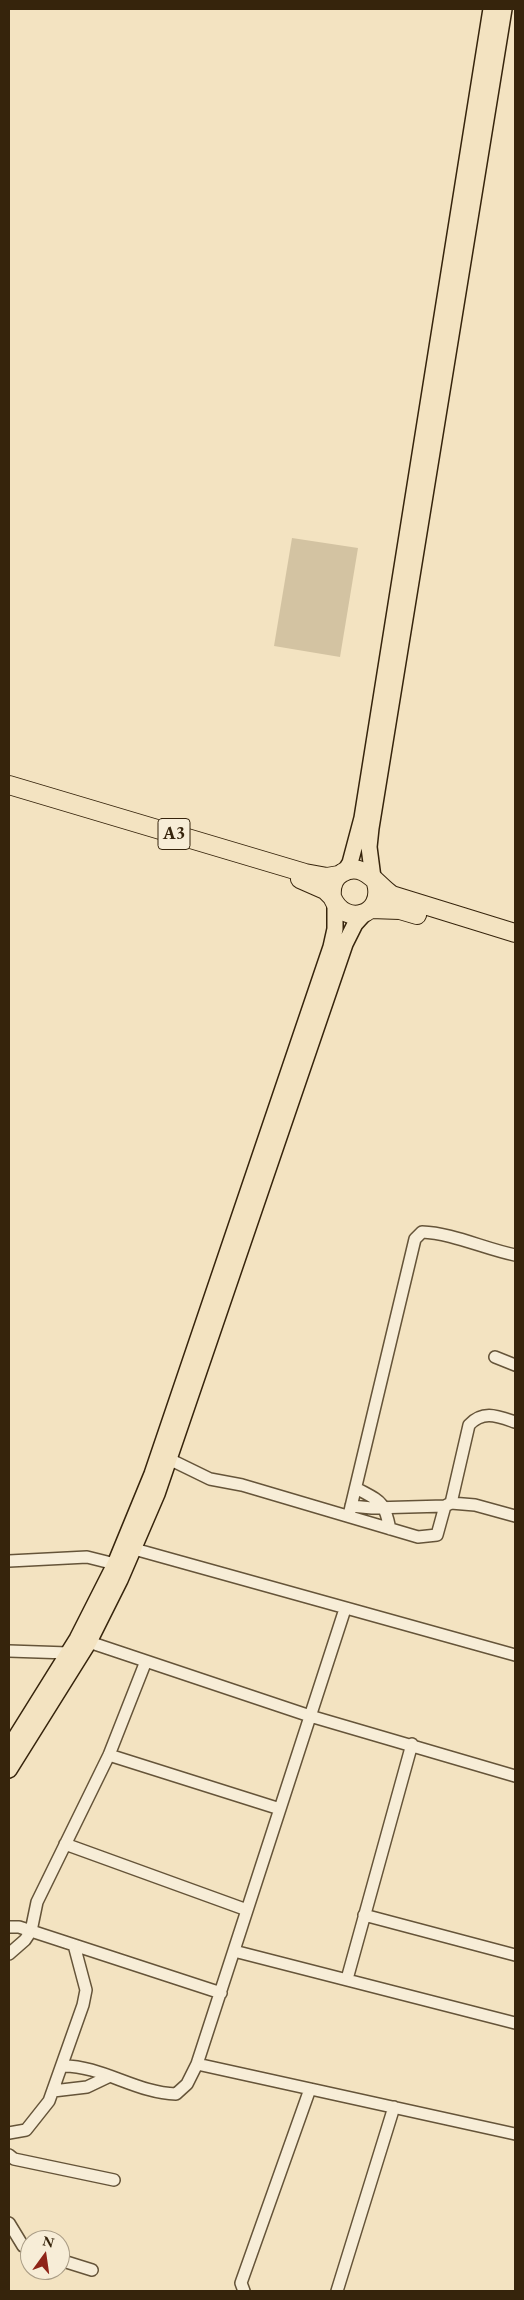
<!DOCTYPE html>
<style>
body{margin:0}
#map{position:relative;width:524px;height:2300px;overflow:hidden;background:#f3e3c1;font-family:"EB Garamond",serif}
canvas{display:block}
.frame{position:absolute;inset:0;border:10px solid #36240c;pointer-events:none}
.north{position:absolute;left:20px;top:2230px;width:50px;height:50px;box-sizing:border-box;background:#f7edd7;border:1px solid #aa9d86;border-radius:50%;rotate:14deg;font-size:14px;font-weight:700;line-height:20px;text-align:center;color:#36240c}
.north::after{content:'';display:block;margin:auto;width:18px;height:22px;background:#8f2418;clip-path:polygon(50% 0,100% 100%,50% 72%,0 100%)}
</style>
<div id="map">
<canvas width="524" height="2300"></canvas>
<div class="frame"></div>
<div class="north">N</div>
</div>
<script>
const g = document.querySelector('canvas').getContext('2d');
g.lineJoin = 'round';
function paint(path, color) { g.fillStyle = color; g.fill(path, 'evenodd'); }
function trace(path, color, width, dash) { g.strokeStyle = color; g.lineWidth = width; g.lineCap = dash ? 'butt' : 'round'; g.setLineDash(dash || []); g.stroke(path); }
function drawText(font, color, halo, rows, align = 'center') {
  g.font = font + ' "EB Garamond",serif'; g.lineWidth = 5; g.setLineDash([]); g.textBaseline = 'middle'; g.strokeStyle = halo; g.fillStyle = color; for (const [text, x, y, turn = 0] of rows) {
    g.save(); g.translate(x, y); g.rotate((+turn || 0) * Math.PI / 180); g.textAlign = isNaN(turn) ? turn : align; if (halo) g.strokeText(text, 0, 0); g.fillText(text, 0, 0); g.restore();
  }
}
const green = new Path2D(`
 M292 538 358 548 340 657 274 646Z`);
const minor = new Path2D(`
 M495 1357 515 1365
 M169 1459 210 1479 242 1485 418 1537 437 1535 445 1506 451 1503 475 1505 515 1516
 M356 1488C381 1502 384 1500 390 1529
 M451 1503 469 1425C483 1410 497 1416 515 1422
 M351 1506 372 1508 445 1506
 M349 1515 415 1239 422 1232C452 1233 485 1249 515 1255
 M127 1547 515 1655
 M9 1561 87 1557 115 1564
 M89 1642 310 1716 515 1776
 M9 1651 68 1653
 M109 1755 280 1809
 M65 1844 247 1910
 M364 1915 515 1955
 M9 1927H19L221 1993
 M234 1951 515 2023
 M9 1954 25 1940 31 1931 37 1902 109 1755 146 1661
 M347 1979 412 1744
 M197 2064 515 2134
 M62 2066C101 2065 136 2093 176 2094L187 2084 197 2064 345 1609
 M53 2091 87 2087 108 2077
 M9 2133 26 2130 49 2101 83 2005 86 1990 74 1945
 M9 2155 14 2159 114 2180
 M9 2223 23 2246 30 2249
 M60 2260 92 2270
 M244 2291 241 2283 310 2089
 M337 2291 394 2107`);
const major = new Path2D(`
 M345 871 350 863 362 818 491 9
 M373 878 369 847 371 828 504 9
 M9 1748 77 1639 115 1564 152 1474 331 947 335 929V905
 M9 1770 89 1642 120 1580 157 1494 345 944 355 924 365 913`);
const highway = new Path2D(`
 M9 785 305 873 327 877 339 875
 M300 879 325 890 332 897
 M376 883C385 915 345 928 332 897 331 887 333 878 342 873 363 860 377 885 392 895L515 933
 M371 909 400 910 417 915`);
const shields = [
 [174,834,32]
];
const shieldNames = [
 ["A3",174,834]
];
paint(green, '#d3c3a2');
trace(minor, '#655439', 14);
trace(major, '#36240c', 18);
trace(highway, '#36240c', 20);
trace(minor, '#f7edd7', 11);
trace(major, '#f3e3c1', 15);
trace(highway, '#f3e3c1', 18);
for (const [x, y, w] of shields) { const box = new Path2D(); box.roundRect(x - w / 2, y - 15.5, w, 31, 4); g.fillStyle = '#f7edd7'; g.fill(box); trace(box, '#36240c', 1); }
drawText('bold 18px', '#36240c', null, shieldNames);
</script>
